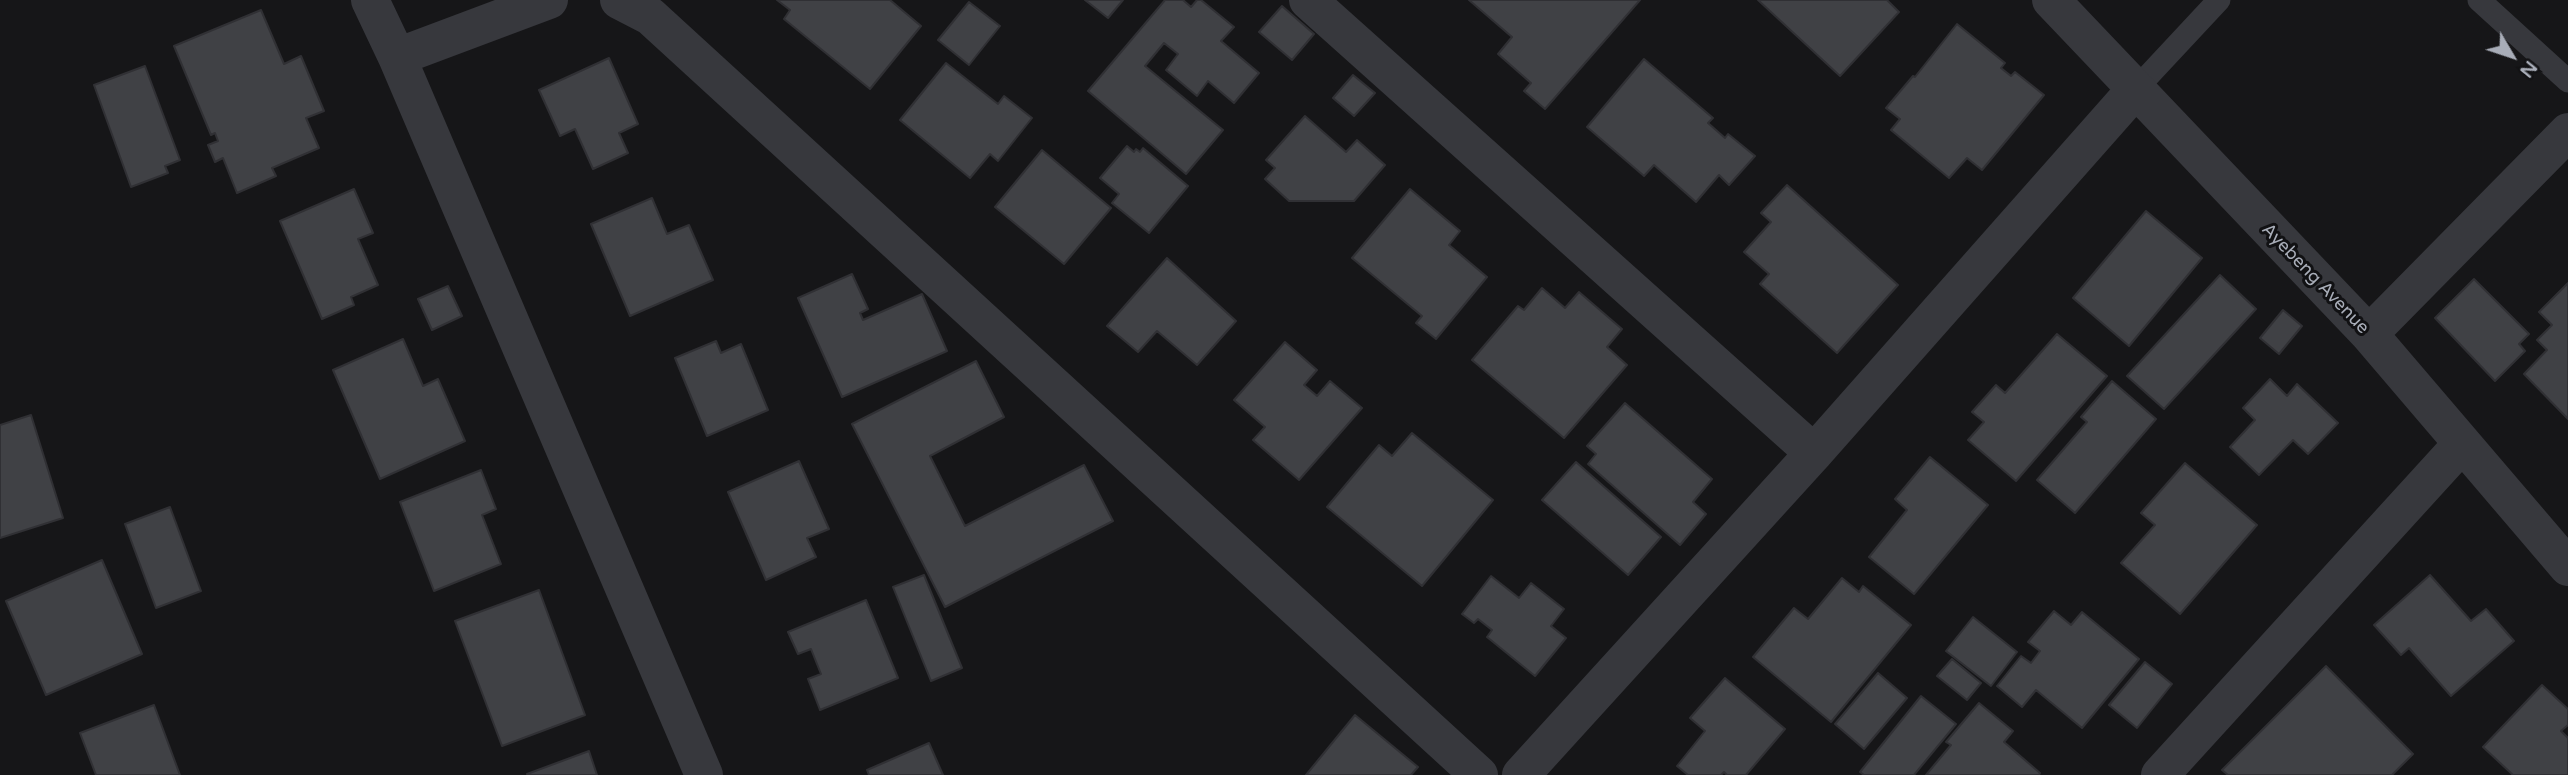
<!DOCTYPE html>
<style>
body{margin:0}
#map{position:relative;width:2568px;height:775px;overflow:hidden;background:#161618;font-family:"Varela Round",sans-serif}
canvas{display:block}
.north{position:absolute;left:2477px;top:21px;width:70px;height:70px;-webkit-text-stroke:5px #111113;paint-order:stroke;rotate:129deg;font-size:19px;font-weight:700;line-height:28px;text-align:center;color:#a8adb8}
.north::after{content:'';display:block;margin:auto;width:24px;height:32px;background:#a8adb8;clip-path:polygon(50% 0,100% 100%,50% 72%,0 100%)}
</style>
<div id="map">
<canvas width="2568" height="775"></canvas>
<div class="north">N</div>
</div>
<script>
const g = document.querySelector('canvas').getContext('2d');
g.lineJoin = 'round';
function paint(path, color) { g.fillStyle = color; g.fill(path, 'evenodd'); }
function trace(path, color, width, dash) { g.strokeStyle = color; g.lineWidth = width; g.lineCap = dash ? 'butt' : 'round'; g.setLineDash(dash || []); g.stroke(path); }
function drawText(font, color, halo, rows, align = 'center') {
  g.font = font + ' "Varela Round",sans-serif'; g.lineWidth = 6; g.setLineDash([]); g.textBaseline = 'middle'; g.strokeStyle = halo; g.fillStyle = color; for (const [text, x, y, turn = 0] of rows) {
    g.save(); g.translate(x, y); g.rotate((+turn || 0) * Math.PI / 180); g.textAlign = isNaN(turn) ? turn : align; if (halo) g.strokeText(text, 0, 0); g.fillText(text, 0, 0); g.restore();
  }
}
const building = new Path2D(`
 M777 0H890L921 26 870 89 784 19 790 10Z
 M1085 0H1123L1108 18Z
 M1165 0H1183L1191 7 1197 0H1201L1234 27 1221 41 1259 73 1234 103 1208 81 1197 96 1166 70 1178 54 1164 43 1145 66 1223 130 1186 174 1088 91Z
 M1469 0H1640L1545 109 1524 91 1531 83 1498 54 1512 37Z
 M1758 0H1887L1899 12 1840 76Z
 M969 2 1000 26 969 65 938 40Z
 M1282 6 1314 34 1292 60 1259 32Z
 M261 10 284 64 301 56 324 111 306 118 319 148 272 168 276 176 237 193 223 158 215 162 208 145 218 141 215 133 211 135 174 46Z
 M1957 24 2005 63 2001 68 2011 76 2015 72 2044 95 1982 170 1967 158 1949 178 1891 130 1900 119 1886 108 1913 76 1915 77Z
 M609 58 638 124 619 133 628 153 593 169 575 129 560 136 539 90Z
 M1644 59 1713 118 1708 123 1725 138 1728 134 1755 156 1729 185 1719 175 1696 202 1654 165 1644 176 1587 127Z
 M946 63 998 104 1004 96 1032 118 998 161 990 154 970 178 900 120Z
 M145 66 180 160 165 166 168 173 131 187 94 85Z
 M1353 75 1375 93 1354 116 1333 98Z
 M1305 116 1346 152 1357 140 1385 165 1354 201H1289L1265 179 1275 168 1266 160Z
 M1127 146 1134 152 1136 149 1140 152 1143 148 1188 186 1149 233 1112 203 1119 194 1100 178Z
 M1042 150 1111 208 1064 264 995 207Z
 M1787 185 1898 285 1837 353 1760 284 1769 274 1744 252 1771 222 1761 213Z
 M354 189 373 233 358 239 378 285 351 297 354 305 322 319 280 221Z
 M1410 189 1460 231 1449 245 1487 277 1436 339 1416 323 1422 316 1352 258Z
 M652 198 667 234 689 225 713 280 630 316 591 224Z
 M2146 211 2202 258 2129 346 2073 298Z
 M1167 258 1236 321 1197 365 1157 331 1138 352 1107 326Z
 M852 274 868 309 860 313 863 320 922 294 947 351 842 397 798 298Z
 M2220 275 2256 309 2164 409 2127 376Z
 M2474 279 2529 334 2519 344 2525 351 2495 381 2435 318Z
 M2568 283V419L2524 374 2547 350 2537 340 2552 325 2539 312Z
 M448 286 462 316 432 330 418 299Z
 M1542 288 1565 308 1579 292 1622 329 1607 347 1627 365 1564 438 1472 360 1518 306 1524 310Z
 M2283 310 2302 326 2279 354 2260 338Z
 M2057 334 2107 376 2016 481 1968 440 1984 422 1972 412 1996 385 2005 393Z
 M403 339 423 386 438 379 465 441 380 479 333 370Z
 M716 341 721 353 741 344 768 410 707 436 675 358Z
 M1285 342 1317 370 1304 385 1317 396 1330 381 1362 408 1299 480 1253 440 1265 427 1234 400Z
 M976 361 1004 417 930 456 965 526 1084 465 1113 521 945 607 852 424Z
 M2270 379 2287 396 2297 384 2338 423 2308 454 2293 440 2259 475 2230 447 2255 420 2243 408Z
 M2112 381 2156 419 2075 513 2037 480 2087 422 2081 417Z
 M1625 403 1712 479 1693 502 1706 514 1680 545 1588 464 1596 454 1587 446Z
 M31 415 63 518 0 538V425Z
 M1412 433 1493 500 1422 586 1327 507 1379 445 1392 456Z
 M1930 457 1988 505 1914 594 1869 557 1907 510 1895 499Z
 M799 461 829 529 807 538 816 557 766 580 728 492Z
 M1576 462 1661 537 1628 575 1542 500Z
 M2185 463 2257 525 2180 614 2121 563 2155 525 2141 513Z
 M481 470 496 509 482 515 501 564 434 591 400 502Z
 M170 507 201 591 156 608 125 524Z
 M102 560 142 654 46 695 6 601Z
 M924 575 962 668 931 681 893 587Z
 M2430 575 2471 621 2486 609 2514 641 2451 696 2409 648 2401 655 2374 625Z
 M1491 576 1519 598 1531 583 1564 609 1551 626 1566 638 1535 676 1487 637 1492 630 1478 619 1474 623 1462 614Z
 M1842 578 1859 592 1863 586 1911 625 1831 722 1753 657 1794 608 1808 619Z
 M539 590 585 715 502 746 455 621Z
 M866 600 898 678 820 710 808 679 821 674 811 649 798 654 788 632Z
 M2054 611 2071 625 2082 612 2139 659 2082 728 2036 690 2022 707 1997 686 2021 656 2031 663 2040 651 2028 642Z
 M1973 617 2017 652 1991 686 1946 651Z
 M1952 659 1981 683 1967 700 1937 676Z
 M2145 662 2172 684 2137 728 2109 705Z
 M2326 666 2413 754 2392 775H2228L2222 770Z
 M1878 673 1907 698 1864 749 1835 724Z
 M1725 678 1785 729 1746 775H1727L1724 772 1721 775H1688L1677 766 1705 731 1690 718Z
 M2542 685 2568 709V725L2561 731 2568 738V775H2513L2483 747Z
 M1921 696 1956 724 1914 775H1864L1860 772Z
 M1979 703 2013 731 2004 742 2040 773 2039 775H1926L1951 745 1946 742Z
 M154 705 180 775H96L80 733Z
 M1355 715 1418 767 1411 775H1306Z
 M929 743 943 775H869L867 770Z
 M589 751 597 775H528L527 774Z`);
const lane = new Path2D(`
 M2479 0 2568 81
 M2135 90 2219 0`);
const street = new Path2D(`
 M370 0 397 57 704 775
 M619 0 650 16 1479 775
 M1308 0 1814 453
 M2051 0 2369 334 2568 567
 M397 57 549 0
 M2369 334 2568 132
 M1521 775 1814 453 2135 90
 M2160 775 2461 445`);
const streetNames = [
 ["Ayebeng Avenue",2315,279,46]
];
paint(building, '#404145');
trace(building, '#303034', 2);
trace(lane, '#37383d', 23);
trace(street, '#37383d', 38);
drawText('18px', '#a8adb8', '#111113', streetNames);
</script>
